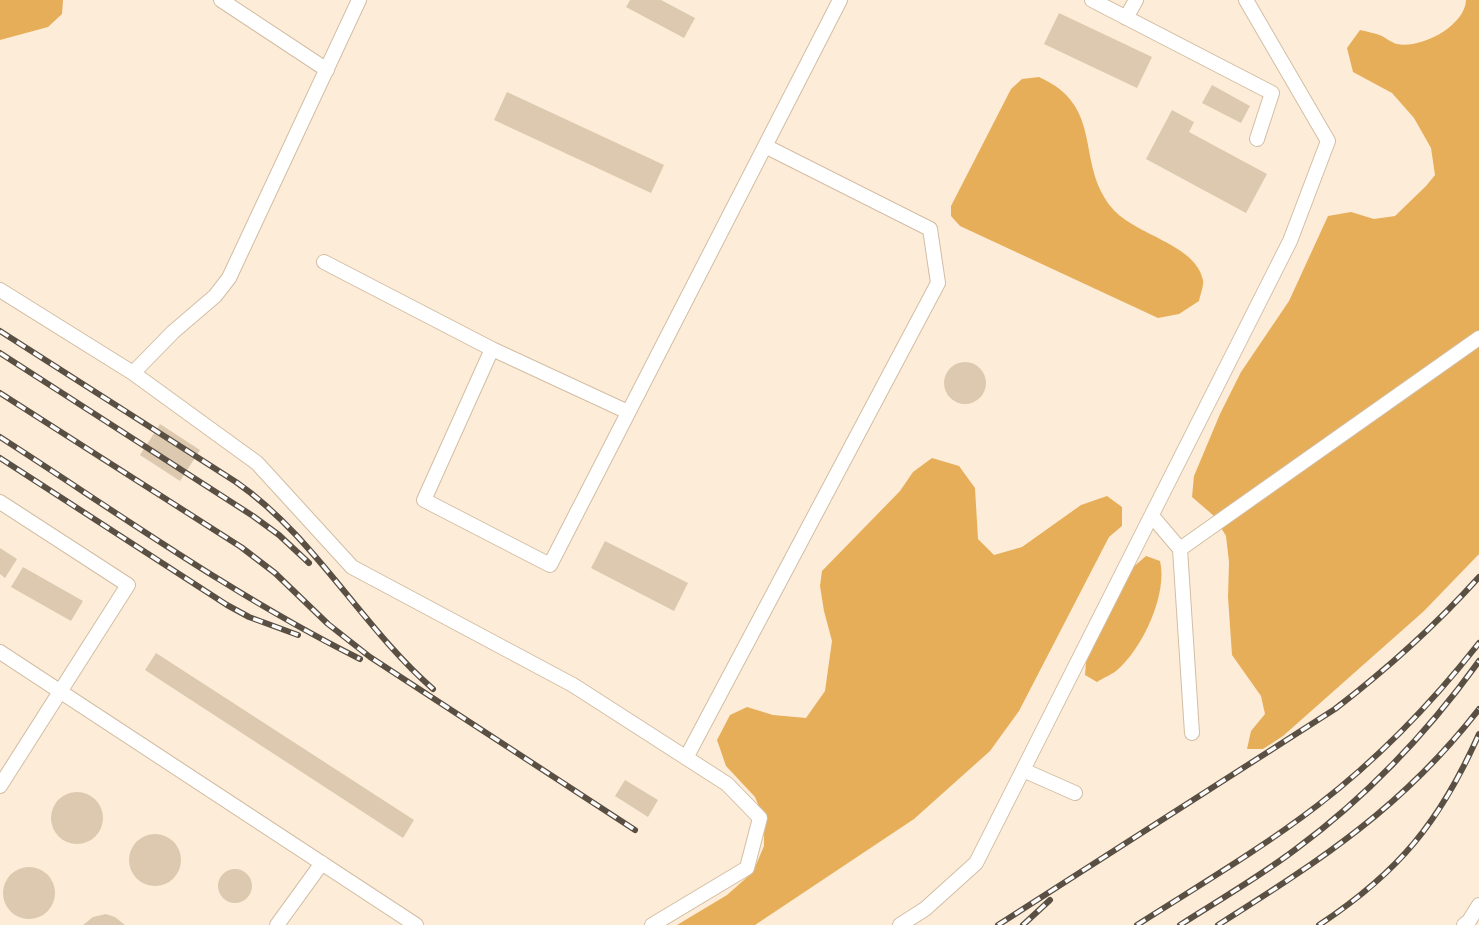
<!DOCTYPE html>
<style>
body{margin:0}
canvas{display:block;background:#fdecd7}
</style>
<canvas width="1479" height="925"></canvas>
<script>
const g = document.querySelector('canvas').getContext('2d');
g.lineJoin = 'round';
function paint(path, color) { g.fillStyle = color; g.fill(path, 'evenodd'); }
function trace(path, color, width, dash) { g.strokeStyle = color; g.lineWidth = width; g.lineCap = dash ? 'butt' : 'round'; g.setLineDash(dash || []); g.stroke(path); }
const forest = new Path2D(`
 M0 0H63L62 14 48 27 0 40Z
 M1466 0H1479V554L1424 611 1283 736 1263 749H1247L1251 731 1265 714 1261 696 1232 655 1228 597 1229 562 1226 536 1214 516 1192 497 1194 476 1220 414 1241 372 1289 301 1328 216 1351 212 1374 219 1395 216 1426 186 1435 175 1431 148 1414 118 1392 93 1353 72 1347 48 1360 30C1368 32 1375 33 1382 36 1386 38 1392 43 1397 44 1421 49 1465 26 1466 0Z
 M1039 77C1106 107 1074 162 1112 208 1134 235 1196 244 1203 280 1204 286 1200 295 1199 301L1179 314 1158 318 960 226 951 216V206L1011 89 1022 79Z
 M932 458 959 466 975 488 978 539 994 555 1022 547 1081 505 1107 496 1122 507V526L1109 537 1019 711 990 751 914 819 755 925H677L727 895 753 872 764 846V819L755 797 726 766 717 740 730 715 747 707 773 715 806 718 825 691 832 641 824 611 820 586 822 571 900 491 913 472Z
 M1146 556 1160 561C1168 594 1142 650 1116 671 1111 675 1103 678 1097 682L1085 675 1086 662 1131 569Z`);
const building = new Path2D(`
 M630 0H661L695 18 684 38 626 7Z
 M1059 13 1152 57 1137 88 1044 44Z
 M1212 85 1250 106 1241 123 1202 103Z
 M507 92 664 165 651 193 494 120Z
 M1172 110 1194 122 1189 132 1267 174 1246 213 1146 159Z
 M944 383a21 21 0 1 1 42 0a21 21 0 1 1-42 0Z
 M160 424 200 450 180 481 140 455Z
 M605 541 688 583 674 611 591 568Z
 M0 548 17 559 5 578 0 574Z
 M23 567 83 601 71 621 11 587Z
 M156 653 414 820 403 838 145 670Z
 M625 780 658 800 648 817 615 796Z
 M51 818a26 26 0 1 1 52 0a26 26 0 1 1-52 0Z
 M129 860a26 26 0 1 1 52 0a26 26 0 1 1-52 0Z
 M3 893a26 26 0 1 1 52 0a26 26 0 1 1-52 0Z
 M218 886a17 17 0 1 1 34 0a17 17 0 1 1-34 0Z
 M106 914 115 917 125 925H83L93 917Z`);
const minor = new Path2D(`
 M221 0 327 70
 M1092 0 1272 93 1257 139
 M1126 18 1136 0
 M324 262 492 349 628 412
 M0 290 133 373 257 463 352 567 573 685 727 784 760 818 747 868 652 925
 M492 349 424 500 550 565 840 0
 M133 373 173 332 215 296 229 278 359 0
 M0 502 128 585 0 786
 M1152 516 1180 549 1192 733
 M1180 549 1479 338
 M0 652 416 925
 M686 758 938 283 930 229 765 146
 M1023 770 1075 793
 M277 925 322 863
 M900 925 925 909 976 863 1290 241 1328 141 1246 0
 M1464 925 1469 921 1479 905`);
const rail = new Path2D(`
 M0 331 236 482C315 537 361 626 433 689
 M0 353 253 516 279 535 309 563
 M0 393 241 547 275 573 328 624 370 657 635 830
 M0 437C118 513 234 596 360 659
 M0 458 227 605 249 617 298 635
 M998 925 1335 709C1387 669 1435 626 1479 577
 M1023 925 1050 900
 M1137 925C1198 886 1261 849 1318 805 1379 758 1432 703 1479 643
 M1180 925C1219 900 1259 877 1296 849 1366 797 1428 732 1479 661
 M1218 925C1321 860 1403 807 1479 709
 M1319 925C1399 872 1440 822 1479 734`);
paint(forest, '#e7ae5a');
paint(building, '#ddc9af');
trace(minor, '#d2bea4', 16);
trace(minor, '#fff', 14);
trace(rail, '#594f43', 6);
trace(rail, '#fcfcfc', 3.5, [10]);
</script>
